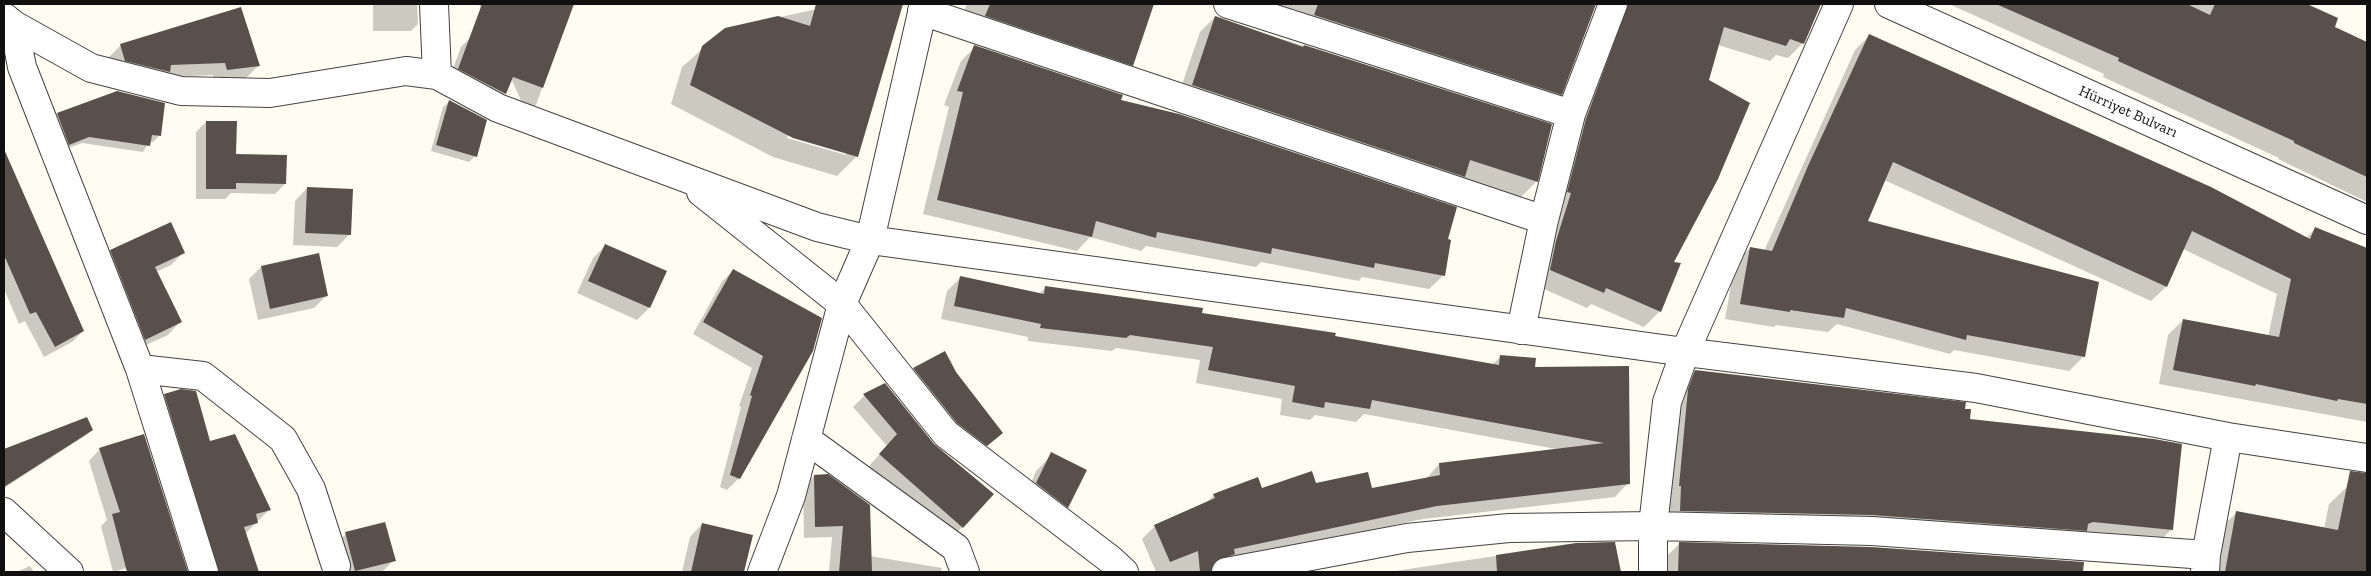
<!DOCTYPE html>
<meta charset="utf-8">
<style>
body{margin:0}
#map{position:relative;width:2371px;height:576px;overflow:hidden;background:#fffcf2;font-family:"Zilla Slab",serif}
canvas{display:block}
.frame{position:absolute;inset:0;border:5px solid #101010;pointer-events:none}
</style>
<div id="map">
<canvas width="2371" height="576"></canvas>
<div class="frame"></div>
</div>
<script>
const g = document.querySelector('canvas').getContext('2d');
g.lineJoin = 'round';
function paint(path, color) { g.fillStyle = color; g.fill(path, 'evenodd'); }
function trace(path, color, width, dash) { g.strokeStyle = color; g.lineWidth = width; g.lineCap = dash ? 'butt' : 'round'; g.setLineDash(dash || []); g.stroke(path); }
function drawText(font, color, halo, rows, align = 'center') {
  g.font = font + ' "Zilla Slab",serif'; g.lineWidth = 5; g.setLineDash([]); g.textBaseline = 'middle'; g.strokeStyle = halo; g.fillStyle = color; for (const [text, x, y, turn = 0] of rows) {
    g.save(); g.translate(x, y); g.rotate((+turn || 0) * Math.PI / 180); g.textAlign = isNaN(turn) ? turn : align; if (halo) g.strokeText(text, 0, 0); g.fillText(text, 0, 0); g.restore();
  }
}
const shadow = new Path2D(`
 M373 4H417L418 24 411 31H373Z
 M479 4H555L570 10 536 105 527 114 511 78 505 94 496 103 449 79 461 47 471 37 498 46Z
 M840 4H901L857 156 837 176 773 157 671 104 682 67 725 29ZM788 135 846 152V155L787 138Z
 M967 4H1153L1132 65 1117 81 963 13Z
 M1210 4H1798L1818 9 1803 43 1788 58 1776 55 1770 61 1718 45 1707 81 1672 263 1660 311 1644 327 1591 304 1587 308 1535 285 1602 4H1595L1561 94 1545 110Z
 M1949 4H2304L2337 19 2333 27 2367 44V202L2278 159 2279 158 2103 77 2104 74Z
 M1216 16 1223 20 1551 125 1536 182 1520 198 1176 102 1200 32Z
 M1870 35 2306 238 2316 228 2367 250V422L2159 384 2168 335 2183 320 2268 337 2277 294 2183 249 2166 287 2151 301 1884 180 1867 222 2084 356 2069 371 1954 350 1950 354 1837 324 1828 332 1776 325 1774 327 1725 319 1735 263 1750 248 1764 251 1855 50Z
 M121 45 258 66 246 78 215 82 213 75 163 77 113 73 108 58Z
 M975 47 1120 101 1446 240 1444 275 1429 289 1362 277 1359 281 1261 262 1256 267 1146 246 1141 251 1090 237 1077 251 923 214 949 107 944 105 961 61Z
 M450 101 475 156 469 162 431 151 443 107Z
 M58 114 159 136 153 142H149L143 152 82 143 63 150 51 121Z
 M206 122 235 155 285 184 275 194 231 193 225 199H196V132Z
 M4 152 83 331 72 342 44 357 25 321 19 324 4 289Z
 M307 188 349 235 337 247 293 245 295 201Z
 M606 245 649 308 637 320 577 293 593 258Z
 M111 251 183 253 171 265 156 272 180 322 168 335 133 351 99 264Z
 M261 267 327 295 314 308 258 320 249 279Z
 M733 270 821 319 739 478 727 490 720 487 741 407 739 406 752 368 693 334 722 282Z
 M960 278 1039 294 1045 288 1492 365 1501 356 1533 368 1627 367 1628 483 1615 497 1423 519 1227 560 1220 567 1210 572H1156L1142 539 1155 526 1205 504 1214 495 1315 484 1371 489 1426 479 1439 464 1556 449 1364 414 1356 422 1315 415 1310 420 1280 415 1282 399 1196 383 1200 360 1116 348 1112 351 1028 341V337L941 319 947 291Z
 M914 369 995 439 980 451 908 375Z
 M1696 371 1964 410 1969 420 2172 529 2156 545 1665 527 1679 387Z
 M885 384 962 527 951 538 869 466 887 446 853 407 864 396Z
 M165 395 269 510 245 534 257 572H206L154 406Z
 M86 419 92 429 85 436 4 488V451Z
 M143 435 186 572H133L131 567 113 572 101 526 107 520 89 461 100 449Z
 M1049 458 1067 507 1055 520 1025 497 1036 471Z
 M814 476 870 556 942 568 941 572H829L832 537 804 538 803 487Z
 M2348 486 2367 489V572H2211L2218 531 2237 512 2324 529 2329 504Z
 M702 524 751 536 743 572H682L690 537Z
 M346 534 394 560 382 572H340L333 546Z
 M1614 543 1620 572H1388L1576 544Z
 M1680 543 2083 563 2082 572H1666L1667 556Z
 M30 566 34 572H17Z`);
const building = new Path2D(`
 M482 4H574L543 88 513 77 506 94 458 69Z
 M816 4H903L858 157 793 138 690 85 702 46 725 28 778 16 810 26Z
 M990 4H1154L1133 66 985 16Z
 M1318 4H1596L1562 95 1314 15Z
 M1628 4H1821L1804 44 1790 39 1786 46 1724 27 1709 80 1750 103 1718 179 1674 262 1681 263 1661 312 1606 288 1604 293 1550 270 1556 241 1571 193 1567 192 1586 119Z
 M1996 4H2187L2210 15 2215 4H2307L2338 18 2335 27 2367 42V177L2294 143V141L2118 61 2119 58Z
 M241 7 260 66 227 70 225 63 171 65 170 72 125 61 120 44Z
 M1215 16 1303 47 1304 45 1552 124 1538 182 1470 160 1465 177 1192 85Z
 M1869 34 2211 187 2310 239 2315 227 2367 248V404L2338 399 2337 401 2256 384 2255 386 2173 370 2183 319 2279 337 2291 279 2192 231 2167 287 1893 162 1868 221 2099 282 2085 357 1967 335 1966 340 1846 308 1844 318 1790 310V312L1740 304 1750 247 1772 251 1808 166Z
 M974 45 1123 95 1121 100 1179 114 1457 207 1448 239 1451 240 1445 276 1375 263 1374 268 1272 248 1271 254 1157 232 1156 238 1096 221 1092 237 937 200 963 92 957 91Z
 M117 91 165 103 161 136 152 135 150 146 89 137 69 145 57 113Z
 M449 100 487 120 477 157 436 145Z
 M206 121H237L236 154 287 155 286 184 236 183V189H206Z
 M4 149 84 331 55 347 36 312 30 314 4 255Z
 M307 187 353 189 351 235 305 233Z
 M171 222 185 253 155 267 182 322 145 340 110 250Z
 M605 244 667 271 650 308 588 281Z
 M319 253 328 296 270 309 261 266Z
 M733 269 822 318 813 351 740 479 730 475 752 396 750 395 763 356 703 322Z
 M960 276 1044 294 1045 286 1203 308 1202 313 1336 333 1335 336 1499 365 1500 355 1536 358 1535 367 1629 366 1630 484 1437 506 1234 549 1235 554 1216 561 1211 572H1200L1198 551 1170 562 1154 525 1215 498 1213 494 1258 477 1262 488 1312 471 1316 483 1368 472 1372 488 1440 475 1439 463 1604 443 1372 400 1370 409 1325 402 1324 408 1292 402 1295 386 1208 370 1213 347 1130 335 1126 338 1040 328 1041 324 954 306Z
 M945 351 956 372 1003 433 987 446 957 423 913 368Z
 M1695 370 1966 402 1965 409H1971L1970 419 2154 439 2182 444 2173 530 2093 522 2088 524 2087 531 1872 515 1680 511 1681 486H1679L1688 389Z
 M885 383 934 444 994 494 963 528 879 454 897 434 863 394Z
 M181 389 196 391 210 441 235 434 271 510 256 514 258 523 244 527 259 572H219L164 394Z
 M87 417 93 430 4 487V449Z
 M144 434 188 572H127L112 514 120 512 99 448Z
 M1051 452 1087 470 1068 508 1036 483Z
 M2350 471 2367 473V572H2225L2236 511 2338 530Z
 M828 474 870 505 872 572H839L843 526 815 527 814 475Z
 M385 522 396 561 355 571 345 532Z
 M702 523 753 535 744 572H691Z
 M1615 542 1621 572H1497L1496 555 1576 543Z
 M1679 542 1871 547 2084 562 2083 572H1678Z`);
const minor = new Path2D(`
 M434 4 437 75
 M1228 4 1571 114
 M1889 4 2367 220
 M922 11 1544 220
 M4 17 14 25 91 68 181 91 270 93 406 71 437 75 498 108 817 227 870 240 1685 352 1976 388 2228 437 2367 458
 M14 25 22 67 140 369 204 572
 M701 192 842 304 946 434 1111 560 1124 572
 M1521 330 1544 220 1571 114 1613 4
 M140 369 203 376 283 439 311 489 336 566
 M806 439 956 548 965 572
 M4 512 69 572
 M762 572 791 496 842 304 870 240 924 4
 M1226 572 1407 538 1509 528 1653 526 1872 531 2206 555
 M1653 572V526L1667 402 1685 352 1839 4
 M2205 572 2206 555 2228 437`);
const streetNames = [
 ["Hürriyet Bulvarı",2128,112,24]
];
paint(shadow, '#0003');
paint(building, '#59504b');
trace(minor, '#434343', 30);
trace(minor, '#fff', 28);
drawText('15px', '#101010', '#fff', streetNames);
</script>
